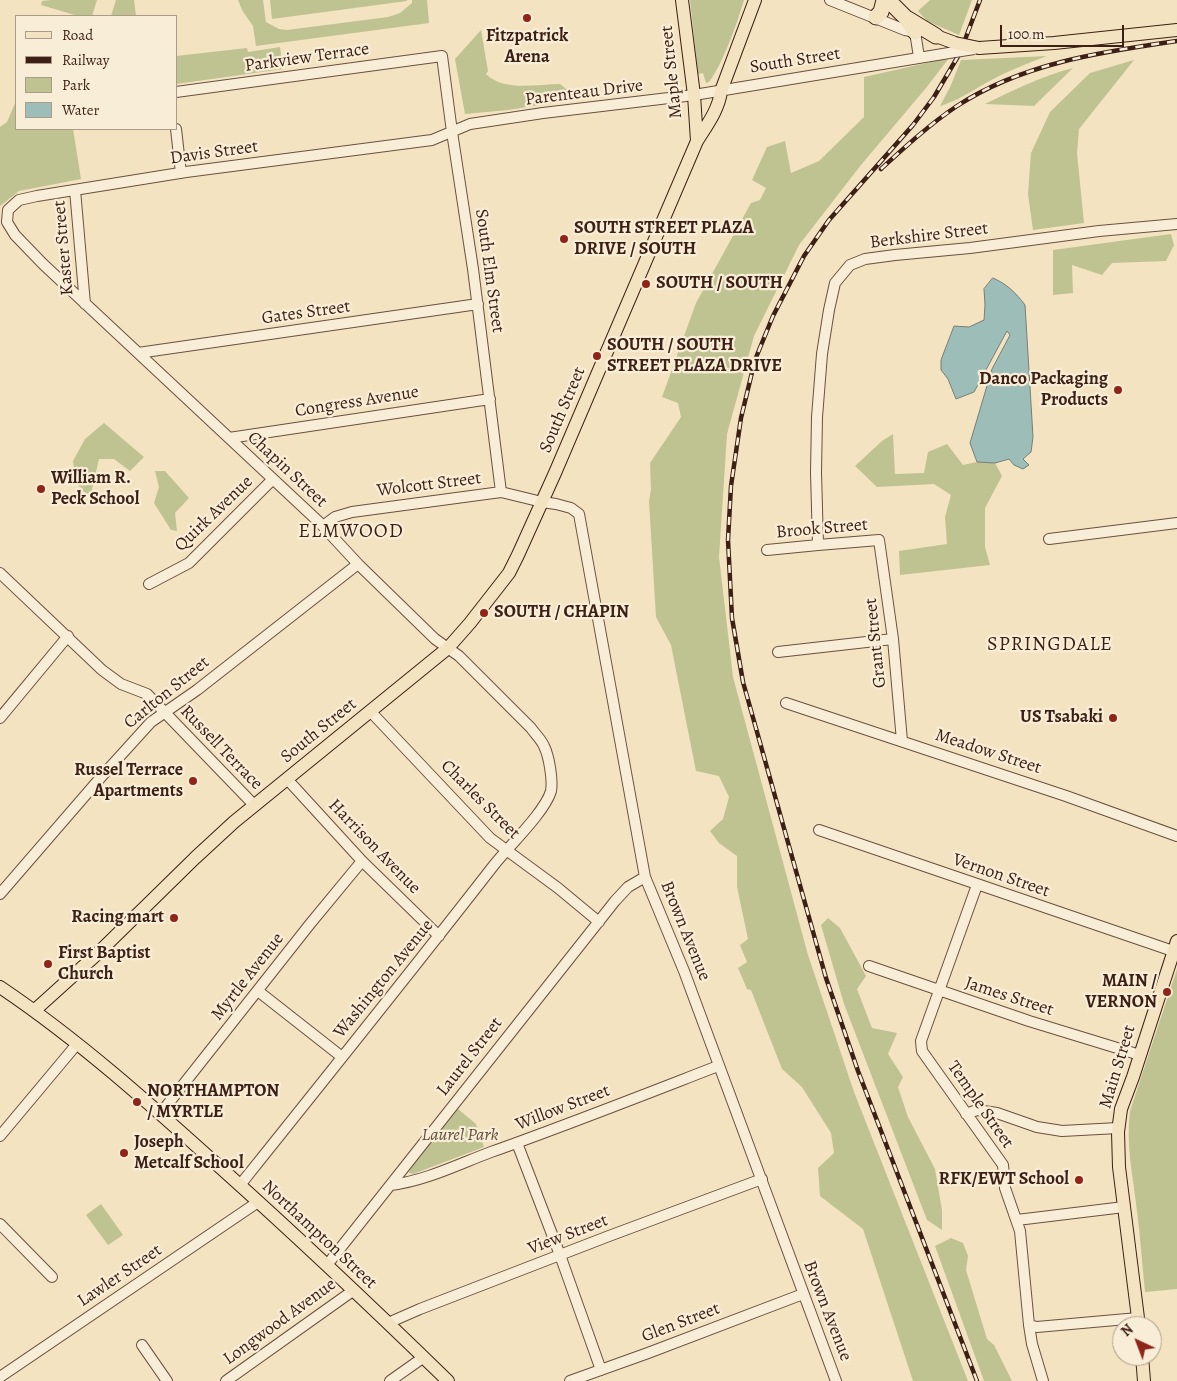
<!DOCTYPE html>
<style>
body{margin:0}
#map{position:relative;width:1177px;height:1381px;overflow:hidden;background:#f4e3c1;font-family:Alegreya,serif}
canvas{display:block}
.legend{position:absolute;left:15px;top:15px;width:162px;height:115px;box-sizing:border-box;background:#f8edd7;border:1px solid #ad9b89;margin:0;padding:6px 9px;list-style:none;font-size:15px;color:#3c1f15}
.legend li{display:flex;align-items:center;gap:10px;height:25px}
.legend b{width:25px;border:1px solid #ad9b89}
.north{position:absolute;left:1112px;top:1316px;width:50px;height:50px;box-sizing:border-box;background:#f8edd7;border:1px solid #ad9b89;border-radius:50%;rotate:317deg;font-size:14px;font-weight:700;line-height:20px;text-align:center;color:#3c1f15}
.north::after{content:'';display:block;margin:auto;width:18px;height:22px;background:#8f2418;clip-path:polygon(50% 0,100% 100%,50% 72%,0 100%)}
.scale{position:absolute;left:1000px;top:25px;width:124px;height:22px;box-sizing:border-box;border:2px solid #3c1f15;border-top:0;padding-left:6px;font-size:15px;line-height:18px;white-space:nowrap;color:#3c1f15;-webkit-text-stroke:4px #f8edd7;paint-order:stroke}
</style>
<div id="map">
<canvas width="1177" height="1381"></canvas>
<ul class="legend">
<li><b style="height:6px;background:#f4e3c1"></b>Road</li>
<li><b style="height:6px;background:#3c1f15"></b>Railway</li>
<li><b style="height:14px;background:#bec391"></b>Park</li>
<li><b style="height:14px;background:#9dbdb9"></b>Water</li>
</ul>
<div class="north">N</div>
<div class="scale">100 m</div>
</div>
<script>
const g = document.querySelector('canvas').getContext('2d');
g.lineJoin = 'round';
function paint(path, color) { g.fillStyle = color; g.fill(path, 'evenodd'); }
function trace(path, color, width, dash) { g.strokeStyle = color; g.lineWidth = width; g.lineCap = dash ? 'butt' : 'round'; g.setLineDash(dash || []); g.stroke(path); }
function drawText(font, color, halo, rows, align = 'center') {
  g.font = font + ' Alegreya,serif'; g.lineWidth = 4.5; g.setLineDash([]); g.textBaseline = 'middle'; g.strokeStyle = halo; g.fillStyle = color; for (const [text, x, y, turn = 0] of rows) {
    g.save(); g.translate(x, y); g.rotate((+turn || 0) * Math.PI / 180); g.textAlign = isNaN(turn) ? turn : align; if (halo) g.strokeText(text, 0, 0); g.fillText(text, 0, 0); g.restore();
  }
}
const green = new Path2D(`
 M51 0H97L92 16H78L41 5 42 1Z
 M116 0H134L136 16H111Z
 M238 0H263L266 22 279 29 287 30 388 17 400 13 412 3V0H427L429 23 256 46 253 26 242 10Z
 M270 0H407V1L272 19Z
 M690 0H744C738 21 722 66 709 82L706 83 703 73 698 74Z
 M930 0H972L959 35 927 21 918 11Z
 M481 30 488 71 486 74C504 92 537 84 560 84L570 92 591 97 508 110 465 114 455 59Z
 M280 47 283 69 176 84V56L247 48 248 52Z
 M1047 56C1026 64 1005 72 986 83 970 92 957 101 940 106L951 85 961 60Z
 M949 58 926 88 861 165 799 245 754 336 727 434 719 557 733 677 808 955 854 1092 968 1381H913L863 1229 820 1196 818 1168 834 1153 831 1133 802 1087 782 1069 751 990 747 989 738 968 747 962 740 945 748 939 737 887V856L719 843 710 831 723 819 729 797 719 776 696 771 671 645 656 617 649 501 651 490 650 463 681 417 678 403 662 397 696 303 751 203 760 200 766 188 752 180 767 147 785 141 791 173 819 161 864 117V77Z
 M1134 60 1079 129 1077 153 1084 223 1033 230 1028 194 1031 153 1050 112 1090 73Z
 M1073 68 1034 106 985 104C1014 90 1042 76 1073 68Z
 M16 101V129H73L81 179 19 191 0 206V127L7 122Z
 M1171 234 1174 245 1166 261 1112 263 1102 275 1072 265 1073 293 1053 295V250Z
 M104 423 144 457 130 471 114 459H99L90 498 76 483 73 461 85 439Z
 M893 434 895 474 924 473 928 452 947 444 963 465 977 462 995 463 1002 476 985 508V547L990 565 900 575 899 551 947 544 945 517 951 495 934 484 877 487 855 466 882 441Z
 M155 471H165L189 498 175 513 177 531 171 530 154 503 159 487Z
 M828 918 840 928 866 976 857 989 872 1028 897 1033 888 1054 903 1077 898 1087 908 1117 935 1169 942 1210V1230L927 1220 844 1004 821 925Z
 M1177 969V1289L1145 1292C1142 1263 1140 1233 1136 1203 1132 1171 1126 1144 1130 1111Z
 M458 1109 476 1124 484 1147 413 1174 409 1173 410 1168Z
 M101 1204 123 1235 108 1245 86 1215Z
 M951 1238 963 1243 968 1256 966 1270 987 1339 994 1345 1012 1381H984L935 1246Z`);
const water = new Path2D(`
 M993 278C1007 284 1016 293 1025 305L1033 437 1031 452 1023 459 1029 465 1023 469 1014 465 1009 459 995 463 977 462 970 443 992 369 1010 335 1007 331 974 392 956 399 948 379 941 370V360L954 326 969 327 984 320 985 305 984 289Z`);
const minor = new Path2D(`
 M830 0 905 30 916 32
 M915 32 919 57
 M176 92 442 56 452 132 473 269 501 492
 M176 129 181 173
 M75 190 85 304
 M138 353 478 304
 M229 438 490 399
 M323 526 335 517 352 512 501 492 542 502 556 504 571 508 579 514 645 877 684 971 836 1381
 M1049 539 1177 523
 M818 545 816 472 817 417 822 354 829 310 835 283 850 265 865 259 895 255 970 248 1099 231 1177 224
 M767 550 818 545 879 540 893 639 902 741
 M0 573 102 670 121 684 147 694 255 806
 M149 584 189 563 273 479
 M778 652 893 639
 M786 703 1066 796 1177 836
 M370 711 490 838 558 888 599 922
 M0 718 68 636
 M287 779 362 861 439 936
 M819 830 1173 951
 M977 885 921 1041 922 1051 1003 1165 1005 1188 1020 1231 1029 1325 1032 1344 1043 1381
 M0 894 102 776 151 722 197 690 358 564
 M869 966 1029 1021 1140 1055
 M258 991 342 1057
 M160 1114 310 924 362 861
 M966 1114 977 1110 997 1113 1037 1127 1062 1131 1118 1128
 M0 1136 77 1044
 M517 1143 560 1255 601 1370
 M240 1185C325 1079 410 973 494 865 508 847 545 812 551 791 553 780 549 756 544 746 541 739 535 734 531 728L459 656 435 639 358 564 320 523 43 264 15 235 7 222 8 210 19 200 37 196 186 172 432 140 470 124 543 113 694 95 955 52
 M391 1185C425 1181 459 1164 491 1152 567 1125 643 1095 718 1066
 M1017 1220 1124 1207
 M0 1224 52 1277
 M327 1265 615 901 628 887 645 877
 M388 1323 420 1309 609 1236 762 1179
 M1029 1325 1037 1327 1138 1318
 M142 1345 167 1381
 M0 1377 258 1202
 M226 1381 354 1290
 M390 1381 424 1357
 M570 1381 648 1353 803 1294`);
const major = new Path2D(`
 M682 0 694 95 697 141
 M936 36 955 43
 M979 48 1054 43 1177 30
 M0 987C79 1040 151 1105 222 1169 299 1238 374 1309 448 1381
 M35 1010 96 955 195 858 234 822 448 648 470 623 509 573 518 555 555 473 697 141C707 125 719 109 721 91L755 0
 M1139 1326 1119 1167 1118 1132 1121 1109 1133 1077 1177 941
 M1142 1356 1144 1381`);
const highway = new Path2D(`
 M888 0 906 18 915 32
 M876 17 881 12 884 0
 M908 19 936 36`);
const rail = new Path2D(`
 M881 169C905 147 930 124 957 106 1023 63 1101 52 1177 41
 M977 1381 858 1071 826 978 743 682 732 618 728 540 731 486 741 418 755 360 773 316 804 256 829 220 913 125 934 97 960 53 980 0`);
const minorBridge = new Path2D(`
 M955 52 974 49`);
const majorBridge = new Path2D(`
 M955 43 979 48`);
const markers = [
 [527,18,5,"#8f2418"],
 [564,239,5,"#8f2418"],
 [646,284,5,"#8f2418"],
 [597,356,5,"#8f2418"],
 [1118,390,5,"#8f2418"],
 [41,489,5,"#8f2418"],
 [484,613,5,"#8f2418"],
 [1113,718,5,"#8f2418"],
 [193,781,5,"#8f2418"],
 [174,918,5,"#8f2418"],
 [48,964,5,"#8f2418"],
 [1167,992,5,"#8f2418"],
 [137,1102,5,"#8f2418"],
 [124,1153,5,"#8f2418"],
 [1079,1180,5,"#8f2418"]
];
const poiNames = [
 ["Fitzpatrick",527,37,"center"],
 ["Arena",527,58,"center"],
 ["SOUTH STREET PLAZA",574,229],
 ["DRIVE / SOUTH",574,250],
 ["SOUTH / SOUTH",656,284],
 ["SOUTH / SOUTH",607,346],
 ["STREET PLAZA DRIVE",607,367],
 ["Danco Packaging",1108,380,"right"],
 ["Products",1108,401,"right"],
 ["William R.",51,479],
 ["Peck School",51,500],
 ["SOUTH / CHAPIN",494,613],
 ["US Tsabaki",1103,718,"right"],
 ["Russel Terrace",183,771,"right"],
 ["Apartments",183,792,"right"],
 ["Racing mart",164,918,"right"],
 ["First Baptist",58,954],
 ["Church",58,975],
 ["MAIN /",1157,982,"right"],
 ["VERNON",1157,1003,"right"],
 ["NORTHAMPTON",147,1092],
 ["/ MYRTLE",147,1113],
 ["Joseph",134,1143],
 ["Metcalf School",134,1164],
 ["RFK/EWT School",1069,1180,"right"]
];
const streetNames = [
 ["Parkview Terrace",307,58,-8],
 ["South Street",795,61,-9],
 ["Maple Street",672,72,-96],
 ["Parenteau Drive",584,93,-7],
 ["Davis Street",214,153,-8],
 ["Berkshire Street",929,236,-7],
 ["Kaster Street",64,248,-95],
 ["South Elm Street",489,271,82],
 ["Gates Street",306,313,-8],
 ["Congress Avenue",357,402,-9],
 ["South Street",563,410,-67],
 ["Chapin Street",287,470,43],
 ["Wolcott Street",429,485,-7],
 ["Quirk Avenue",214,514,-44],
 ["Brook Street",822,529,-5],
 ["Grant Street",876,643,-96],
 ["Carlton Street",167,693,-39],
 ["South Street",319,731,-39],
 ["Russell Terrace",221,748,46],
 ["Meadow Street",988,752,18],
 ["Charles Street",480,800,45],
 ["Harrison Avenue",374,847,46],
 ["Vernon Street",1001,876,19],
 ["Brown Avenue",685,931,68],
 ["Myrtle Avenue",248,977,-52],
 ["Washington Avenue",384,979,-51],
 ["James Street",1009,997,18],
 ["Laurel Street",470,1057,-52],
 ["Main Street",1118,1067,-73],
 ["Temple Street",980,1105,55],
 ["Willow Street",563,1108,-21],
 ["Northampton Street",319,1235,43],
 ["View Street",568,1235,-21],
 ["Lawler Street",120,1276,-34],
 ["Brown Avenue",827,1311,69],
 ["Longwood Avenue",280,1322,-36],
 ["Glen Street",681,1323,-21]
];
const parkNames = [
 ["Laurel Park",460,1136]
];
const quarterNames = [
 ["ELMWOOD",351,532],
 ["SPRINGDALE",1050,645]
];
paint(green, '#bec391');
paint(water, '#9dbdb9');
trace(water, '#767e77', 1);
trace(minor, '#6a5040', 12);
trace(major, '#3c1f15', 14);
trace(highway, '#3c1f15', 17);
trace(minor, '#f8edd7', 10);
trace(major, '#f4e3c1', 12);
trace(highway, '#f4e3c1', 15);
trace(rail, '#3c1f15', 4.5);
trace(rail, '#f8edd7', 2.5, [8]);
trace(minorBridge, '#6a5040', 12, []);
trace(majorBridge, '#3c1f15', 14, []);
trace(minorBridge, '#f8edd7', 10);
trace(majorBridge, '#f4e3c1', 12);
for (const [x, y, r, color] of markers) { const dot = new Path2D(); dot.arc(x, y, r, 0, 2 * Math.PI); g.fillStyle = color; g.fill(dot); trace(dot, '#f8edd7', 2); }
drawText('bold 18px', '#3c1f15', '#f8edd7', poiNames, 'left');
drawText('18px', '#3c1f15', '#f8edd7', streetNames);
drawText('italic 18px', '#63503a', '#f8edd7', parkNames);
g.letterSpacing = '1px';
drawText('20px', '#3c1f15', '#f8edd7', quarterNames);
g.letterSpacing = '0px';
</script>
